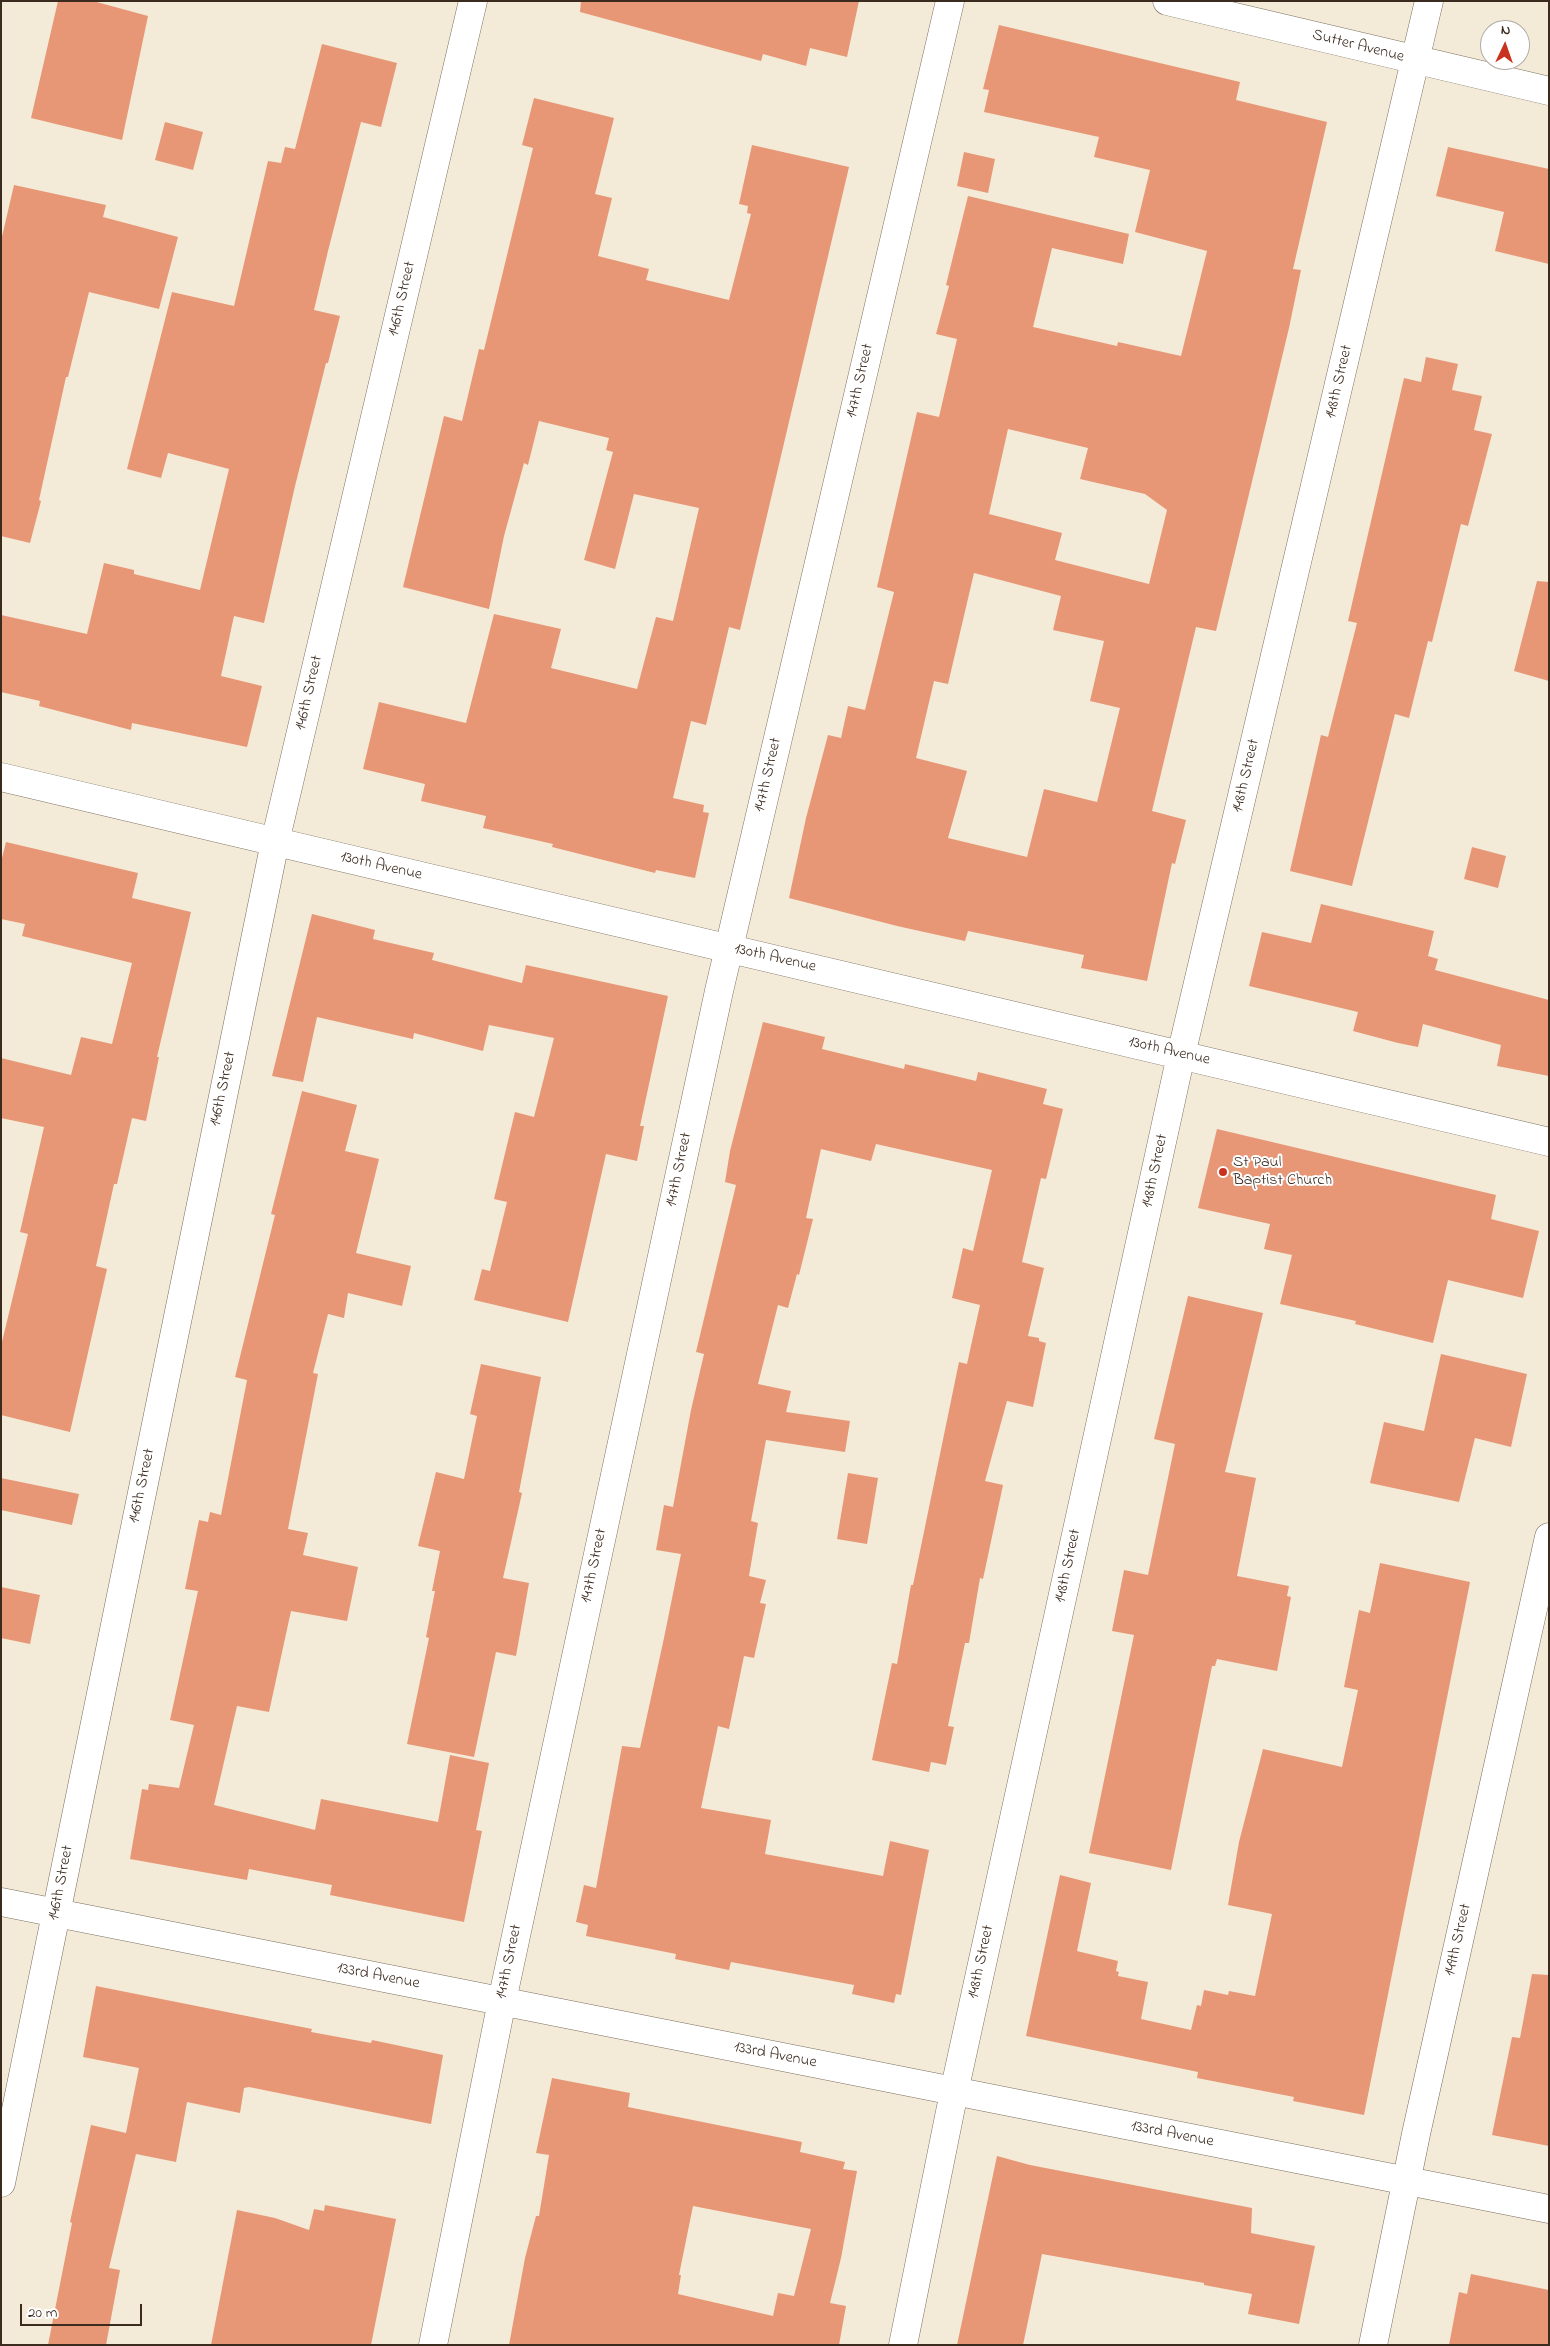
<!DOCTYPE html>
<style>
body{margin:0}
#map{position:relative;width:1550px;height:2346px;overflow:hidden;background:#f3ebd7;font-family:"Indie Flower",sans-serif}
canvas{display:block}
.frame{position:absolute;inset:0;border:2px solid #3b2a1e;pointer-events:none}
.north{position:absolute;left:1480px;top:20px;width:50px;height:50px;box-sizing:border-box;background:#fff;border:1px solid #b1aaa5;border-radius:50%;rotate:3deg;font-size:14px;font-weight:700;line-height:20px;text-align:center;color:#3b2a1e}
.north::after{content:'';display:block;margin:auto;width:18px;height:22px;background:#c8321e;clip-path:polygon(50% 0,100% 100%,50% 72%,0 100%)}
.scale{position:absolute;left:20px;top:2304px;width:122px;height:22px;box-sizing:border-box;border:2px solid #3b2a1e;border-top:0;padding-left:6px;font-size:15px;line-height:18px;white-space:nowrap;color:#3b2a1e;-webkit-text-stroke:4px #fff;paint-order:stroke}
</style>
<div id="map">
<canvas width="1550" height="2346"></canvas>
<div class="frame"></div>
<div class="north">N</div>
<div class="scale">20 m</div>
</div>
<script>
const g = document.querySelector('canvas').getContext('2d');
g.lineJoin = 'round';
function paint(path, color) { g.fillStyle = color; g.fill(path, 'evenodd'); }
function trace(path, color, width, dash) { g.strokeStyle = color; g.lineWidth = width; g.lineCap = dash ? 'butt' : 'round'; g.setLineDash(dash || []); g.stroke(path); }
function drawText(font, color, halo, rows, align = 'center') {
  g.font = font + ' "Indie Flower",sans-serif'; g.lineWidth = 4; g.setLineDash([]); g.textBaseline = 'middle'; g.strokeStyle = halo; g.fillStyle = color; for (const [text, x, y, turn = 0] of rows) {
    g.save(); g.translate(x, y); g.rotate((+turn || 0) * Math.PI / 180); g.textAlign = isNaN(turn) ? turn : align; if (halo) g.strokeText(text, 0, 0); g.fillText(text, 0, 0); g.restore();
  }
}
const building = new Path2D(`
 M58 1H93L148 16 122 140 31 118Z
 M581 1H859L847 57 810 48 806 66 763 54 761 61 580 12Z
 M999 25 1240 82 1236 100 1327 122 1293 269 1301 270 1289 328 1216 631 1196 627 1152 811 1186 820 1175 864 1172 863 1147 981 1081 968 1084 955 968 931 965 941 897 926 789 898 806 818 828 735 841 738 848 706 865 710 894 592 877 587 917 412 939 417 957 339 936 334 949 286 946 285 968 196 1129 234 1123 264 1052 248 1033 327 1117 346 1118 342 1181 356 1207 251 1135 232 1150 170 1094 157 1099 137 984 112 989 90 983 89ZM1008 429 1088 448 1080 479 1145 494 1167 510 1149 584 1055 560 1062 533 989 514ZM974 573 1061 596 1053 630 1104 641 1090 701 1120 708 1097 802 1044 789 1027 857 948 838 967 771 916 758 934 681 948 684Z
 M322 44 397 63 381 127 361 122 328 251 314 310 340 316 328 363H326L295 486 264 623 234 616 221 676 262 686 247 747 132 723 131 730 39 706 40 701 1 692V615L87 634 104 563 134 570V574L200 590 229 469 168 453 161 478 127 469 172 292 234 306 268 161 281 163 285 147 295 149Z
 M534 98 614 118 595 194 612 198 598 256 649 269 646 280 729 300 751 214 747 213 748 206 739 204 752 145 849 167 740 630 729 627 706 725 691 721 673 798 704 805 703 812 709 813 695 878 656 870 655 873 552 847 553 844 483 828 486 816 421 801 425 784 363 769 379 702 466 723 494 614 561 629 551 668 637 689 656 617 673 621 699 508 634 494 615 569 584 560 613 452 606 450 609 438 539 421 528 465 524 463 504 536 489 609 403 587 444 416 462 421 479 349 484 350 533 148 522 145Z
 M165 122 203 132 193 170 155 160Z
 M1448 147 1549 169V264L1495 251 1504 212 1436 196Z
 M964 152 995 159 988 193 957 186Z
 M14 185 106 205 103 217 178 237 159 309 89 292 68 377H66L39 500 41 501 30 543 1 536V241Z
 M1426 357 1458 364 1452 390 1482 396 1474 430 1492 434 1468 526 1461 524 1432 642 1428 641 1409 718 1395 714 1352 886 1290 871 1321 735 1328 737 1357 623 1348 621 1404 378 1421 382Z
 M1537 581 1549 582V681L1514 671Z
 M6 842 138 873 132 898 191 912 157 1057H159L146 1121 132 1118 117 1184H114L96 1266 107 1269 70 1432 1 1415V1346L28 1234 20 1232 44 1127 1 1118V1058L71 1075 81 1037 112 1044 132 963 22 936 25 924 1 919V862Z
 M1472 847 1506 856 1498 888 1464 879Z
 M1321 904 1434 931 1428 956 1438 959 1435 970 1549 1000V1076L1497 1066 1501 1045 1423 1024 1418 1047 1398 1043 1353 1031 1358 1012 1249 986 1262 932 1311 943Z
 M312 914 375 930 373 939 434 953 432 960 522 983 526 965 668 996 640 1126H644L637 1161 606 1154 568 1322 474 1300 482 1269 490 1271 507 1202 494 1199 515 1112 534 1117 554 1038 489 1025 483 1051 414 1033 413 1039 317 1017 303 1082 272 1076Z
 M763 1022 825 1037 822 1049 904 1069 905 1064 976 1081 978 1072 1047 1089 1043 1104 1063 1109 1046 1179 1041 1178 1022 1262 1044 1268 1028 1336 1039 1338V1341L1046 1343 1033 1407 1007 1401 985 1481 1003 1485 983 1579 980 1578 969 1643H965L948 1726 954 1727 946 1765 931 1762 929 1772 872 1760 892 1663 897 1664 911 1585H913L959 1362 967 1364 980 1305 952 1298 963 1248 973 1251 992 1170 876 1144 871 1161 821 1149 806 1218 813 1219 799 1275 797 1274 788 1308 778 1305 758 1384 791 1391 786 1412 850 1421 845 1452 766 1440 751 1521 758 1523 749 1576 766 1580 760 1603 766 1604 754 1658 744 1656 729 1729 718 1726 701 1808 771 1820 765 1854 883 1876 890 1841 929 1850 901 1995 896 1994 894 2003 852 1994 854 1985 731 1962 729 1970 675 1959 676 1954 586 1936 588 1925 576 1922 584 1885 596 1888 622 1746 640 1748 664 1638 681 1554 656 1550 664 1505 673 1507 691 1410 704 1354 696 1352 736 1185 725 1182 730 1151Z
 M302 1091 357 1105 345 1151 379 1159 356 1253 411 1266 402 1306 348 1293 344 1318 328 1314 313 1373 318 1374 288 1529 308 1533 303 1555 358 1567 347 1621 291 1611 269 1712 237 1706 214 1805 315 1830 321 1799 438 1822 450 1755 489 1763 476 1830 482 1831 464 1922 330 1895 332 1885 249 1869 247 1880 130 1859 142 1789 148 1790 149 1784 179 1788 194 1725 170 1720 198 1591 185 1589 199 1520 208 1522 210 1512 221 1515 247 1380 235 1377 275 1215 271 1214Z
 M1217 1129 1496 1195 1491 1219 1539 1231 1523 1298 1448 1280 1433 1343 1355 1324 1356 1321 1280 1304 1292 1255 1264 1249 1270 1224 1198 1208Z
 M1188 1296 1263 1313 1225 1472 1256 1478 1237 1576 1289 1586 1287 1596 1291 1597 1277 1671 1217 1659 1215 1666H1212L1171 1870 1089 1853 1134 1635 1112 1631 1124 1570 1148 1575 1175 1444 1154 1439Z
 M1441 1354 1527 1374 1511 1447 1475 1438 1459 1502 1370 1483 1384 1422 1424 1431Z
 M481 1364 541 1377 519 1492 522 1493 503 1578 529 1583 516 1656 496 1652 474 1757 407 1744 429 1638 426 1637 435 1591H432L440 1551 418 1546 436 1472 464 1479 477 1416 470 1414Z
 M848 1473 878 1478 867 1544 837 1539Z
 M1 1478 79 1494 72 1525 1 1510Z
 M1380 1563 1470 1582 1364 2115 1293 2101 1294 2097 1197 2078 1198 2072 1026 2036 1060 1875 1091 1883 1077 1951 1118 1961 1116 1971 1119 1972 1118 1976 1148 1982 1141 2019 1191 2030 1197 2005 1201 2006 1204 1990 1228 1995 1229 1991 1255 1996 1272 1914 1228 1905 1239 1842 1263 1749 1342 1767 1358 1690 1344 1687 1359 1610 1370 1613Z
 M1 1587 40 1595 30 1644 1 1638Z
 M1532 1974 1549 1975V2146L1492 2135 1512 2037 1520 2038Z
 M96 1986 312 2029 311 2032 371 2043 372 2040 443 2055 431 2124 249 2087 244 2088 240 2113 187 2102 176 2162 136 2154 109 2268 120 2270 106 2345H48L72 2223 70 2222 91 2125 126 2133 139 2068 83 2057Z
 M552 2078 630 2093 628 2107 802 2142 800 2152 845 2162 843 2169 857 2171 841 2258 830 2303 846 2306 839 2345H509L525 2258 536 2216H539L549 2155 536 2153ZM693 2206 811 2229 794 2296 778 2293 773 2316 678 2294 681 2275H679Z
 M997 2156 1030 2165 1252 2208 1251 2233 1315 2246 1299 2324 1248 2314 1252 2294 1204 2285V2283L1042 2254 1023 2345H957Z
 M325 2205 396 2219 371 2345H211L237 2210 275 2218 309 2230 314 2209 324 2211Z
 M1471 2274 1549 2290V2345H1449L1459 2292 1467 2294Z`);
const minor = new Path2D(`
 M1167 1 1549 91
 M1 777 1549 1142
 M1 1902 1549 2209
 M1 2183 275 842 473 1
 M433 2345 502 2001 719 991 950 1
 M903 2345 954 2092 1181 1055 1429 1
 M1373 2345 1416 2134 1549 1537`);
const markers = [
 [1223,1172,5,"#c8321e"]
];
const streetNames = [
 ["Sutter Avenue",1358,47,14],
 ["146th Street",403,299,-77],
 ["147th Street",861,381,-77],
 ["148th Street",1340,382,-77],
 ["146th Street",310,693,-77],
 ["147th Street",769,775,-77],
 ["148th Street",1247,776,-77],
 ["130th Avenue",381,867,13],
 ["130th Avenue",775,959,13],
 ["130th Avenue",1169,1052,13],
 ["146th Street",224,1089,-78],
 ["147th Street",680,1170,-78],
 ["148th Street",1156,1171,-78],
 ["146th Street",143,1486,-78],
 ["147th Street",595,1566,-78],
 ["148th Street",1069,1566,-78],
 ["146th Street",62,1883,-79],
 ["149th Street",1459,1940,-77],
 ["147th Street",510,1962,-78],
 ["148th Street",982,1962,-78],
 ["133rd Avenue",378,1977,11],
 ["133rd Avenue",775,2056,11],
 ["133rd Avenue",1172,2135,11]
];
const poiNames = [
 ["St Paul",1233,1163],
 ["Baptist Church",1233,1181]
];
paint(building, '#e79776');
trace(minor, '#7b6e5f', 29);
trace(minor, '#fff', 28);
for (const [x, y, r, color] of markers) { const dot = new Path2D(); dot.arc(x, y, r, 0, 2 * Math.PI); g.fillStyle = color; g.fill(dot); trace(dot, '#fff', 2); }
drawText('16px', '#3b2a1e', '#fff', streetNames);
drawText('16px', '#3b2a1e', '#fff', poiNames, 'left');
</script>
